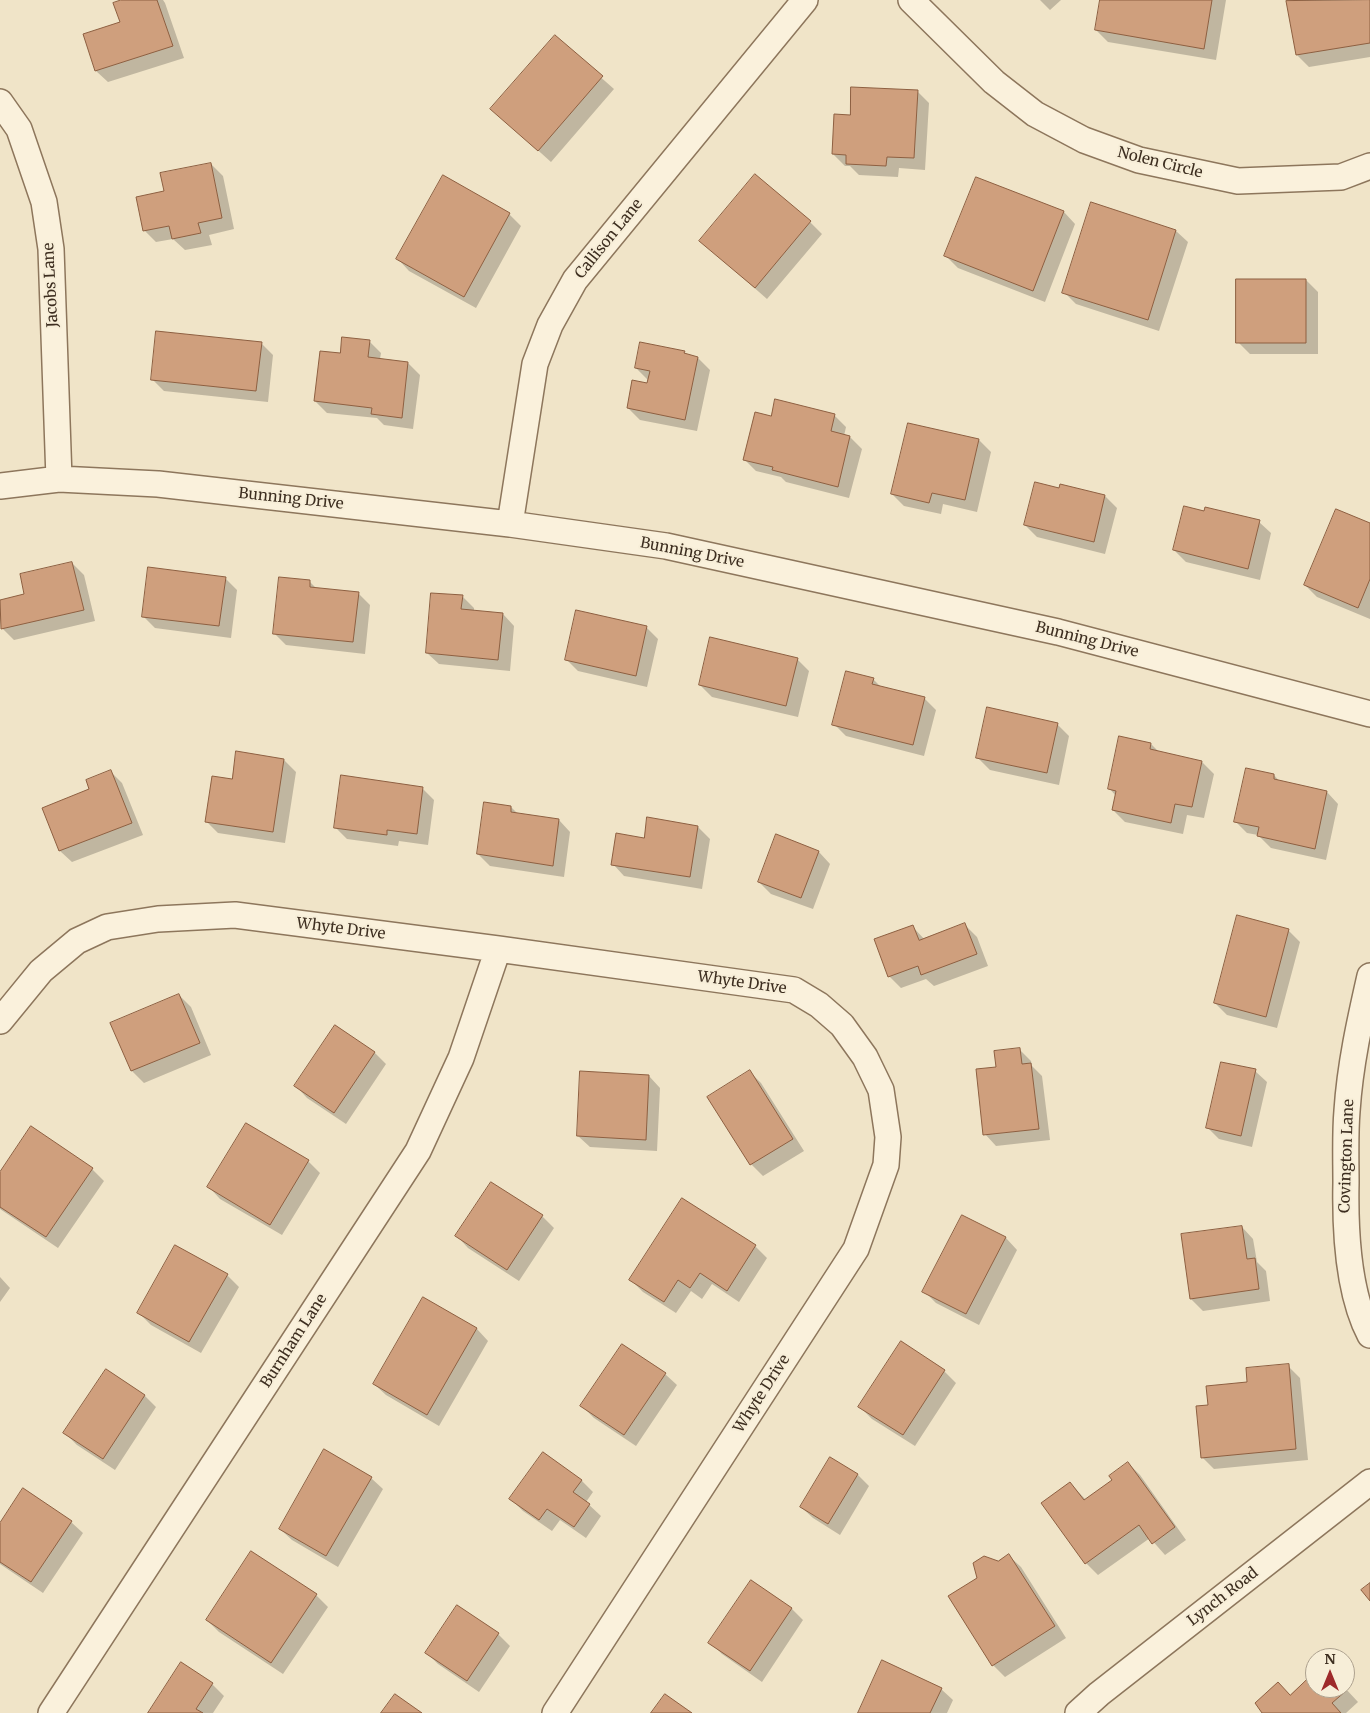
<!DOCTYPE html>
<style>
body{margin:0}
#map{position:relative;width:1370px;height:1713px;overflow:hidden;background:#f0e4c8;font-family:Merriweather,serif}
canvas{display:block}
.north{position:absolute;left:1305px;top:1648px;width:50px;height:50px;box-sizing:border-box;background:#f7eed8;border:1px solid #ada18e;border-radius:50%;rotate:0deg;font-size:14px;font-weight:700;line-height:20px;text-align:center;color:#3d2e20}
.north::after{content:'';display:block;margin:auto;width:18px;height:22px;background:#9e2a2b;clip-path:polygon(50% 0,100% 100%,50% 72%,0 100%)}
</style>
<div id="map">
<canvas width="1370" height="1713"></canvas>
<div class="north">N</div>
</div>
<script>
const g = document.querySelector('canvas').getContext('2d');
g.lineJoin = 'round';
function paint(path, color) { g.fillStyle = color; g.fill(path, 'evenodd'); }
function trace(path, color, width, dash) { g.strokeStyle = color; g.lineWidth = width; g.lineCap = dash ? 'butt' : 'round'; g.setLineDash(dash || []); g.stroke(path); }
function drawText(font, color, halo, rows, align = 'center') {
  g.font = font + ' Merriweather,serif'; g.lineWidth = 4; g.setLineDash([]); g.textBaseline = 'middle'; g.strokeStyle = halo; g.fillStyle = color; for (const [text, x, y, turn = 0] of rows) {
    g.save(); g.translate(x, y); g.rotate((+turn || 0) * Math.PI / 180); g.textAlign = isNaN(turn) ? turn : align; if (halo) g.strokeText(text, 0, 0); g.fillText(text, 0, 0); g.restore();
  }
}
const shadow = new Path2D(`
 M125 0H163L165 3 184 58 108 82 96 71 85 35 121 23Z
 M1040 0H1061L1050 10Z
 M1101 0H1226L1216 60 1108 42 1096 30Z
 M1298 0H1370V57L1309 67 1297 55 1288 2Z
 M555 37 614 89 551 162 492 109Z
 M917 91 929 103 925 170 899 168 898 177 859 175 850 166H845L833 154 851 116Z
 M211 164 223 176 234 229 209 235 212 245 185 250 173 239 156 242 144 230 166 192Z
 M444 177 509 214 521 226 476 308 409 271 398 259Z
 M976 178 1064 212 1075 224 1045 302 958 268 946 256Z
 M810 222 822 234 767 299 701 241Z
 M1176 231 1188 242 1159 331 1076 304 1064 292Z
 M1306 280 1318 292V354H1250L1238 342Z
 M369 341 381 353 380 359 408 363 420 375 413 429 384 425 377 418 327 413 315 401 341 355Z
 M261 343 273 355 268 402 164 391 152 379Z
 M684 352 688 356 698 358 710 370 697 431 640 420 628 408 648 385V380L636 368Z
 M834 415 846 427 844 436 850 437 862 449 849 498 786 482 781 477 756 471 744 459 772 418Z
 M909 424 979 440 991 452 977 512 943 504 941 514 904 506 892 494Z
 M1061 486 1105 496 1117 508 1105 554 1037 537 1025 525 1060 490Z
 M1205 512 1259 522 1271 533 1260 580 1186 562 1174 550Z
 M1370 525V619L1317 597 1305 585Z
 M72 563 84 575 95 621 14 640 2 628 0 619V601L26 595Z
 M225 578 237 590 231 638 155 628 143 616Z
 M310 582 317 589 358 593 370 605 365 654 286 645 274 633Z
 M462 596 474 608V611L503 614 514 626 510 671 439 664 427 653Z
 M647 628 658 639 647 687 578 671 566 659Z
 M797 659 809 671 798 717 712 697 700 685Z
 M873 679 882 688 924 698 936 710 924 756 846 736 834 724Z
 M1057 724 1069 736 1059 785 990 770 978 758Z
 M1151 744 1159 752 1202 762 1214 774 1204 818 1187 815 1183 834 1125 822 1113 810 1116 796 1109 788Z
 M237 753 284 760 296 772 285 843 218 833 206 821 233 780Z
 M110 771 122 783 143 835 72 862 60 851 44 808 91 790Z
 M1274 775 1280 782 1327 792 1338 804 1326 860 1271 848 1258 835 1247 833 1235 821Z
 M422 788 434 800 428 845 399 841 398 846 347 839 335 827Z
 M511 807 519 815 559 820 570 832 564 877 490 866 478 854Z
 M698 827 710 839 702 889 624 876 613 864Z
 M819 852 830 864 813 909 771 894 759 882Z
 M965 925 977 937 988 966 934 986 926 979 901 988 889 976 912 926 925 940Z
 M1288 930 1300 942 1277 1028 1227 1015 1215 1003Z
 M179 995 191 1007 211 1055 144 1083 132 1071 112 1024Z
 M1019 1049 1031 1061 1032 1066 1042 1076 1050 1140 996 1146 985 1134 997 1068Z
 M374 1052 386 1064 346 1124 307 1098 296 1086Z
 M1255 1071 1267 1082 1252 1147 1219 1139 1207 1127Z
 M750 1072 761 1083 804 1151 763 1176 751 1164Z
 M649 1076 660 1088 657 1151 590 1147 578 1136Z
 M308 1161 320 1173 282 1235 220 1199 209 1187Z
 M92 1169 104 1181 58 1248 0 1209V1174Z
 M542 1216 554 1228 519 1281 468 1248 457 1236Z
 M962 1217 1006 1238 1017 1250 979 1325 936 1303 924 1291Z
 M1242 1227 1253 1239 1257 1262 1266 1271 1270 1301 1203 1311 1191 1299 1182 1235Z
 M755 1246 767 1258 739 1302 712 1284 702 1299 691 1291 676 1313 643 1292 631 1280Z
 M227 1275 239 1287 201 1353 151 1325 139 1313Z
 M0 1277 10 1288 0 1302Z
 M424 1299 477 1329 488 1341 439 1426 386 1395 374 1384Z
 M902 1343 944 1371 956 1383 915 1446 872 1419 860 1407Z
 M1288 1366 1300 1378 1308 1460 1214 1469 1202 1457 1209 1407Z
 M106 1370 145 1396 156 1407 115 1470 77 1445 65 1433Z
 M665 1374 677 1385 636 1446 594 1418 582 1406Z
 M543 1454 582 1481 593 1492 586 1502 601 1516 586 1538 560 1520 552 1531 523 1511 511 1499Z
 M1128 1463 1140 1475 1186 1540 1165 1555 1150 1538 1098 1575 1086 1563 1070 1483 1086 1500 1114 1480Z
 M858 1475 869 1486 840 1535 813 1518 801 1507Z
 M371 1478 383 1489 338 1567 292 1540 280 1529Z
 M71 1522 83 1533 43 1593 0 1564V1525Z
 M1009 1556 1021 1567 1066 1638 1005 1677 993 1665 978 1579Z
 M751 1581 792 1609 803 1620 762 1682 722 1654 710 1642Z
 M316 1595 328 1607 283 1674 219 1632 207 1620Z
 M498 1634 510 1646 479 1692 438 1664 427 1653Z
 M182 1664 212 1684 224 1696 213 1713H149Z
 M1315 1677V1688H1345L1358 1702 1346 1713H1264L1291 1696Z
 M941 1689 953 1700 947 1713H860Z`);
const building = new Path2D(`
 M121 0H157L173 46 95 71 83 34 120 22 113 3Z
 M1100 0H1212L1204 49 1095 30Z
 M1370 0V43L1296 55 1286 1Z
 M555 35 603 76 538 151 490 109Z
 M851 87 918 90 914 158 887 157 886 166 846 164V155L832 154 834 114 850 115Z
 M211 163 222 218 198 223 201 233 172 239 169 226 143 231 136 197 164 191 160 173Z
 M755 174 811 221 755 288 699 241Z
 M443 175 510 213 464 297 396 259Z
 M976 177 1064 211 1033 291 944 256Z
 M1091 202 1176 230 1148 320 1062 293Z
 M1236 279H1306V343H1236Z
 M156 331 262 342 256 391 151 380Z
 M342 337 370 340 368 357 408 362 402 418 371 414 372 408 314 401 320 351 340 353Z
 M640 342 685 351 684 353 698 357 685 420 627 408 632 380 647 383 650 371 635 368Z
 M775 399 835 414 831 431 850 436 838 487 772 470 773 467 743 460 755 412 771 416Z
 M908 423 979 439 965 500 932 493 929 503 891 494Z
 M1035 482 1059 488 1060 484 1105 495 1094 542 1024 525Z
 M1184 506 1204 511 1205 507 1260 520 1248 569 1173 550Z
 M1336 509 1370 523V579L1358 608 1304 585Z
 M72 562 84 610 1 629 0 600 24 594 20 574Z
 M148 567 226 577 219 626 142 617Z
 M279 577 310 580V587L359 592 353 642 273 634Z
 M431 593 463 595 461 609 503 613 498 660 426 653Z
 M576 610 647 626 636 676 565 660Z
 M710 637 798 658 786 706 699 685Z
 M846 671 874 678 872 684 925 697 913 745 832 725Z
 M987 707 1058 723 1047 773 976 758Z
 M1119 736 1151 743 1150 749 1202 761 1192 807 1175 804 1171 823 1112 810 1116 791 1108 789Z
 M236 751 284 759 273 832 205 822 212 776 232 779Z
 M1246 768 1274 774V779L1327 791 1315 849 1257 836 1259 827 1234 822Z
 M111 770 132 823 59 851 42 808 89 789 86 780Z
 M341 775 423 787 417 834 387 830V835L334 828Z
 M484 802 511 806V812L559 819 553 866 477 854Z
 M647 817 698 826 690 877 611 865 616 833 644 838Z
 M776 834 819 851 801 898 758 882Z
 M1237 915 1289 929 1266 1017 1214 1003Z
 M965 923 977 954 921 975 918 966 888 977 874 939 913 925 919 940Z
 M179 994 200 1043 131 1071 110 1023Z
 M335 1025 375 1052 334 1113 294 1086Z
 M1020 1048 1022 1064 1031 1063 1039 1129 983 1135 976 1069 996 1067 994 1051Z
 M1221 1062 1256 1069 1241 1136 1206 1128Z
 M750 1070 793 1139 750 1165 707 1097Z
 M580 1071 649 1075 646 1140 577 1136Z
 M246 1123 309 1160 270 1225 207 1187Z
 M31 1126 93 1168 46 1237 0 1207V1172Z
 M491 1182 543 1215 507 1270 455 1236Z
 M682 1198 756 1245 727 1291 700 1273 690 1288 678 1280 664 1302 629 1280Z
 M962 1215 1006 1237 966 1314 922 1292Z
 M1242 1226 1247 1259 1255 1258 1259 1289 1190 1299 1181 1234Z
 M175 1245 228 1274 189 1342 137 1313Z
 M423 1297 477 1328 427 1415 373 1384Z
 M901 1341 945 1370 903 1435 858 1407Z
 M622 1344 666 1373 624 1435 580 1406Z
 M1289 1364 1296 1449 1201 1458 1196 1406 1208 1405 1206 1386 1247 1382 1246 1368Z
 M106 1369 145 1395 103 1459 63 1433Z
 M324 1449 372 1477 326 1556 279 1529Z
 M543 1452 582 1480 573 1492 590 1504 574 1527 547 1509 539 1520 509 1499Z
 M830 1457 858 1474 828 1524 800 1507Z
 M1128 1462 1175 1527 1152 1544 1139 1525 1085 1564 1041 1503 1070 1482 1084 1500 1112 1480 1109 1476Z
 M23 1488 72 1521 31 1582 0 1562V1523Z
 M251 1551 317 1594 271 1663 206 1620Z
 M1009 1554 1055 1626 992 1666 948 1596 977 1578 973 1563 984 1556 998 1561Z
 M751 1580 792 1608 750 1671 708 1643Z
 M1370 1583V1601L1361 1590Z
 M457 1605 499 1633 467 1681 425 1653Z
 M882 1660 942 1688 930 1713H858Z
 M181 1662 213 1683 196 1709 203 1713H148Z
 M1313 1674 1315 1675V1688L1345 1687 1347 1690 1332 1703 1341 1713H1262L1255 1703 1278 1682 1290 1695Z
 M395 1694 422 1713H381Z
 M665 1694 692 1713H651Z`);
const street = new Path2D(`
 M911 0 994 82 1035 114 1084 140 1139 160 1238 181 1341 177 1370 166
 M0 102 19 129 44 202 51 249 59 479
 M0 486 59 479 158 484 510 524 666 546 1058 632 1370 714
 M510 524 535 364 550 325 575 280 805 0
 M1370 976C1360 1020 1350 1065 1347 1111 1345 1134 1346 1159 1346 1183 1345 1230 1348 1293 1370 1335
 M0 1021 41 971 77 941 107 927 158 919 235 915 498 949 794 990 819 1005 842 1025 865 1057 881 1090 888 1137 886 1165 856 1249 555 1713
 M51 1713 418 1151 461 1058 498 949
 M1078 1713 1099 1694 1370 1482`);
const streetNames = [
 ["Nolen Circle",1160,163,14],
 ["Callison Lane",609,239,-51],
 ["Jacobs Lane",51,285,-93],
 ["Bunning Drive",291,499,6],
 ["Bunning Drive",692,553,11],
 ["Bunning Drive",1087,640,14],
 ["Whyte Drive",341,929,7],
 ["Whyte Drive",742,983,8],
 ["Covington Lane",1347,1156,-88],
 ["Burnham Lane",294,1341,-57],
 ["Whyte Drive",762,1394,-57],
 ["Lynch Road",1223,1597,-38]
];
paint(shadow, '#0003');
paint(building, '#cf9f7d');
trace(building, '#8d5f41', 1);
trace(street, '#8d765c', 28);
trace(street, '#faf1dc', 25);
drawText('15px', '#3d2e20', '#f7eed8', streetNames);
</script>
